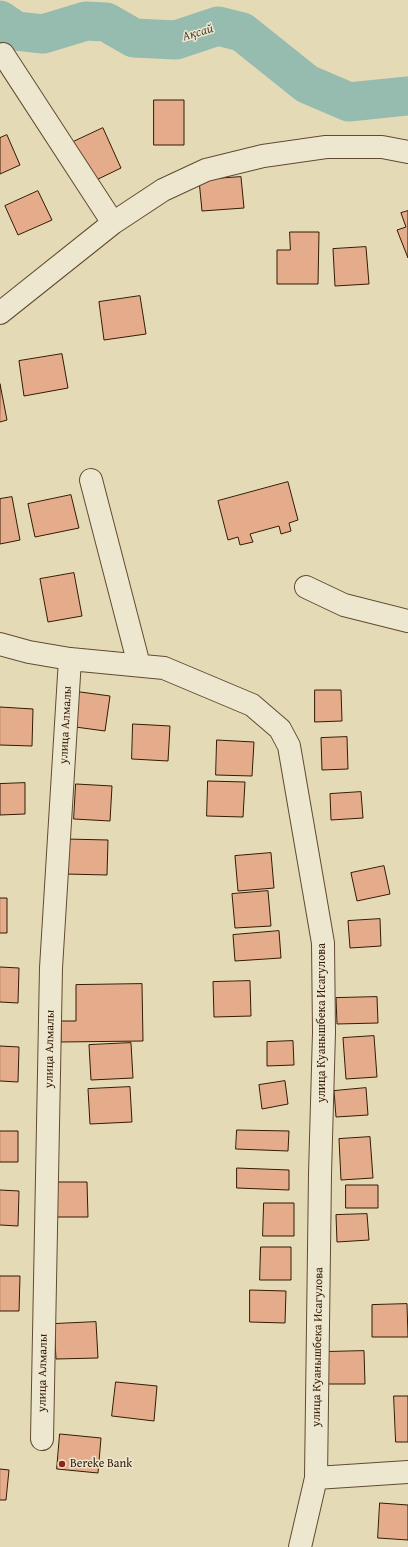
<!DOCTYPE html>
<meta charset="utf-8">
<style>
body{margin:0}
canvas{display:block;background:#e5dab6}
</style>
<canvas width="408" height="1547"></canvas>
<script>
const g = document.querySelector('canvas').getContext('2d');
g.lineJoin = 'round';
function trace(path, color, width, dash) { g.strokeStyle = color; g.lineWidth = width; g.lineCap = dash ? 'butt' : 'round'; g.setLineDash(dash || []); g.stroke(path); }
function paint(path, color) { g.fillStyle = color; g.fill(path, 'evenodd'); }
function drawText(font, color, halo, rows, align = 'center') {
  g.font = font + ' "Gentium Book Plus",serif'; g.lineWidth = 3; g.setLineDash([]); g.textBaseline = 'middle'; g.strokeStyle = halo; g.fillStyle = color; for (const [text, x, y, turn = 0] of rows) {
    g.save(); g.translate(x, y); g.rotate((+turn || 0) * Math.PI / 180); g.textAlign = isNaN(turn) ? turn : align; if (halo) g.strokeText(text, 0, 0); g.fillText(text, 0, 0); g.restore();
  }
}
const river = new Path2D(`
 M0 20 16 31 43 34 86 21 106 22 134 38 176 40 218 26 242 32 307 84 349 102 408 96`);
const building = new Path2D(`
 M154 100H184V145H154Z
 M103 128 121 168 90 183 71 143Z
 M7 135 20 165 0 174V138Z
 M241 177 244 208 202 211 199 180Z
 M38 191 52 220 18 235 5 206Z
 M408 211V258L397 230 406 227 401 213Z
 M290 232H319L318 284H277V250H290Z
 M366 247 369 284 335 286 333 249Z
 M140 296 146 334 104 340 99 302Z
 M62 354 68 388 24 396 19 361Z
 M0 384 7 420 0 422Z
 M288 482 298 520 289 523 291 531 281 534 279 526 250 534 253 542 240 545 238 537 228 540 218 501Z
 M71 495 79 528 35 537 28 504Z
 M12 497 20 540 0 544V499Z
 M74 573 82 616 48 622 40 579Z
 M315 690H341L342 721 315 722Z
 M73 691 110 696 105 731 68 726Z
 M0 707 33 709 32 746 0 745Z
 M133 724 170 726 168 761 132 759Z
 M347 737 348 769 322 770 321 738Z
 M217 740 254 742 252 776 216 775Z
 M208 781 245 782 243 817 207 816Z
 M25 783V814L0 815V784Z
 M76 784 112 786 110 821 74 819Z
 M361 792 363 818 331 820 330 794Z
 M66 839 108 840 107 875 65 874Z
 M271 853 274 888 238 891 235 856Z
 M384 866 390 894 357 901 351 873Z
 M268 891 271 926 235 928 232 894Z
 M0 898H7V933H0Z
 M380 919 381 946 350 948 348 921Z
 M279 931 281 958 235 961 233 935Z
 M0 967 19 968 18 1003 0 1002Z
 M250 981 251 1016 214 1017 213 982Z
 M142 984 143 1041 61 1042V1021H76V985Z
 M377 997 378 1023 337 1024 336 998Z
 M374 1036 377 1077 346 1079 343 1038Z
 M293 1041 294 1065 267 1066V1042Z
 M131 1043 133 1078 91 1080 89 1045Z
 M0 1046 19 1047 18 1082 0 1081Z
 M285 1081 288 1104 262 1109 259 1085Z
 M130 1087 132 1122 90 1124 88 1089Z
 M366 1088 368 1115 336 1117 334 1091Z
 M237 1130 289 1131 288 1151 236 1149Z
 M0 1131H18V1162H0Z
 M370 1137 373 1178 341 1180 339 1139Z
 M237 1168 289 1170V1190L237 1188Z
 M53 1182H87L88 1217H54Z
 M346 1185H378V1208H346Z
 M0 1190 19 1191 18 1226 0 1225Z
 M264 1203H294V1236H263Z
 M367 1214 369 1240 337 1242 336 1215Z
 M261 1247H291V1280H260Z
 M0 1276H20L19 1311H0Z
 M250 1290 286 1291 285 1323 250 1322Z
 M407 1304 408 1337H372V1305Z
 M96 1322 98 1358 56 1359 54 1324Z
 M364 1351 365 1384H324V1352Z
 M116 1382 157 1386 154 1421 112 1416Z
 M394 1396H408V1442H396Z
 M60 1434 101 1438 98 1473 57 1469Z
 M0 1469 9 1470 6 1500H0Z
 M380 1503 408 1505V1540L378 1538Z`);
const minor = new Path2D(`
 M3 54 113 223
 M0 313 113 223 163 190 206 170 263 156 326 147H382L408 152
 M91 480 139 665
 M306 587 344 605 408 621
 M0 644 29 652 70 659 164 668 252 705 280 729 289 746 323 943 324 1032 320 1174 316 1478 300 1547
 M42 1439 51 968 70 659
 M316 1478 408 1472`);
const markers = [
 [62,1464,4,"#8f2418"]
];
const streetNames = [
 ["улица Алмалы",66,725,-87],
 ["улица Куанышбека Исагулова",322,1023,-90],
 ["улица Алмалы",50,1049,-89],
 ["улица Куанышбека Исагулова",318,1347,-89],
 ["улица Алмалы",43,1373,-89]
];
const poiNames = [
 ["Bereke Bank",70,1464]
];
const waterNames = [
 ["Ақсай",198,33,-17]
];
trace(river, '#96bbaf', 39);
paint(building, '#e4ac8a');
trace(building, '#341b05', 1);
trace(minor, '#604b31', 24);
trace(minor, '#eee7d0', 22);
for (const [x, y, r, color] of markers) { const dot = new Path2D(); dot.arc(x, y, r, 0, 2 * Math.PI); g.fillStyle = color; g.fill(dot); trace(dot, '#eee7d0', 1.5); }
drawText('12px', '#341b05', '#eee7d0', streetNames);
drawText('12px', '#341b05', '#eee7d0', poiNames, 'left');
drawText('italic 13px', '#514b38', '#eee7d0', waterNames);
</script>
